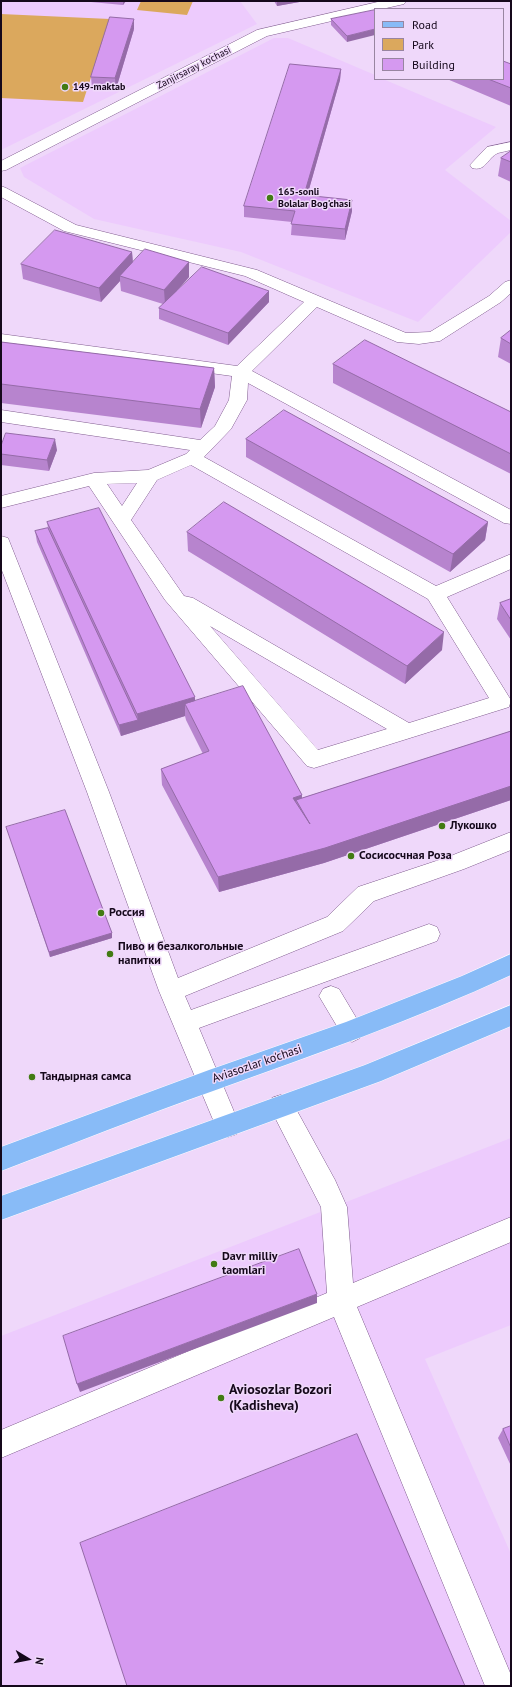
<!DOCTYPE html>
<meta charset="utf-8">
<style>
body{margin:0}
#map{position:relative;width:512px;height:1687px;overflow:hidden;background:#efd8fa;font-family:"PT Sans",sans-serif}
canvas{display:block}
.frame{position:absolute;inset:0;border:2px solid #15081b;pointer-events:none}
.legend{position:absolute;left:374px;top:8px;width:130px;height:72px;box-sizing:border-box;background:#efd8fa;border:1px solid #9885a1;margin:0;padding:5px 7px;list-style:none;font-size:12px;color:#15081b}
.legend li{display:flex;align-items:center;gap:8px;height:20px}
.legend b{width:20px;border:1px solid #9885a1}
.north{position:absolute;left:8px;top:1639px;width:40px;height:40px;-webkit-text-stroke:3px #efd8fa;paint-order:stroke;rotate:100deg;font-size:11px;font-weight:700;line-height:16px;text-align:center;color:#15081b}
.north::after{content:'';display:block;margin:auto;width:14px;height:18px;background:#15081b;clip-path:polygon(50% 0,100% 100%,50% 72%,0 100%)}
</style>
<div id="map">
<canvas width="512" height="1687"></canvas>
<div class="frame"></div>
<ul class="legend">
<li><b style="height:5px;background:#88bbf7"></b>Road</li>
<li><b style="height:11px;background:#dba85d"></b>Park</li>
<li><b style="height:11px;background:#d599f0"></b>Building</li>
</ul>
<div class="north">N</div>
</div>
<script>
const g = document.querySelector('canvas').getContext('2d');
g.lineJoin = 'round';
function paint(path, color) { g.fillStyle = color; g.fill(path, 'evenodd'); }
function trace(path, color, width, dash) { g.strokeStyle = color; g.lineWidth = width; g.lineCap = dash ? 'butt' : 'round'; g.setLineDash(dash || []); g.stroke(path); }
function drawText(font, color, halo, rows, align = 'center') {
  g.font = font + ' "PT Sans",sans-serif'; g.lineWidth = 3; g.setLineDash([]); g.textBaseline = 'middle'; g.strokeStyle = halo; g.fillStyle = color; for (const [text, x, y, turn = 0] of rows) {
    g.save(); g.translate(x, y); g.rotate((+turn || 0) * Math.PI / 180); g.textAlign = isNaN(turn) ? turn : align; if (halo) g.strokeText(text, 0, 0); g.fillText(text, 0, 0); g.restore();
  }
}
const built = new Path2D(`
 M1 1H240L257 24 1 150Z
 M274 38H288L375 75V79H383L496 127 445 170 511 221V232L418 322 241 252 94 219 24 177 20 168Z
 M511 1138V1325L425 1359 511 1554V1686H1V1336Z`);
const green = new Path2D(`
 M141 1H193L187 15 137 10Z
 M1 14 110 19 83 102 1 98Z`);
const minor = new Path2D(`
 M382 1H406L404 4 382 9H375V11L267 36 6 170 1 171V161L257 30Z
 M511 142V150C507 151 502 152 498 153 487 158 486 172 472 168L470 165 487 147Z
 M1 186 6 188 76 225 257 270 406 333 430 332 489 296 505 282 511 280V293L501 302 440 341 419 344 397 342 317 307 252 371 511 510V524L504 523 248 383 247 400 231 429 204 457 436 586 511 554V569L447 597 509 697 511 700 509 707 314 768 307 766 165 600 89 486 1 508V496L94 473 148 470 186 454 190 450 1 422V410L200 440 215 426 229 400 232 376 1 344V334L237 366 304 302 245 276 64 231 1 197ZM191 465 428 599 489 698 409 723 193 598 184 596 131 520 157 480ZM137 483 122 506 107 484ZM210 626 387 729 318 750Z
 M1 536 8 538 10 543 109 792 178 978 327 917 358 887 448 857 511 832V850L464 869 374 901 343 931 185 996 191 1010 429 924 437 927 440 934 437 941 199 1028 240 1126 237 1134 228 1137 219 1134 159 991 87 792 1 568Z
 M331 986 339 989 364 1031 360 1038 352 1042 344 1038 319 996 323 989Z
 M281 1095 290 1098 335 1180 347 1207 353 1283 511 1217V1242L357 1307 511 1675V1686H485L334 1317 1 1458V1430L327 1293 321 1207 269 1106 272 1098Z`);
const major = new Path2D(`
 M511 954V975C414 1020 313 1055 213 1091 142 1116 72 1144 1 1171V1147L209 1070 346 1022 462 976Z
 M511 1005V1026L381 1081 1 1220V1196L365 1065Z`);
const wall = new Path2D(`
 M91 1H126L123 5 91 2Z
 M274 1H305L277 6Z
 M375 10 347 42 331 25V19Z
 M134 29 116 89 92 88 91 77Z
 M511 64V106L447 79H503Z
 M341 69 340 80 307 196 352 200V211L345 240 291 235 292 222 244 217V206Z
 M511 151V182L498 176 501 158Z
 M132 252 133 262H189V277L177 291 269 302 228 345 159 319V308L163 304 121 291 120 281 101 302 23 279 21 264Z
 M511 330V364L498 357 501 338Z
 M1 342 214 368 215 387 201 428 1 403Z
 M333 364 511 412V474L333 383Z
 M246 439 488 522 485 540 450 572 246 457Z
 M1 446 57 450 49 471 1 465Z
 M47 522 195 701 302 795V798L511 731V800L324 863 219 892 162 785 161 769 203 754 186 720 185 716 121 736 37 542 35 531 48 528Z
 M187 532 442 650 405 684 188 551Z
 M511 599V640L497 619 500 603Z
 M6 827 112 933V938L50 957 8 832Z
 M511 1426V1466L498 1438 503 1429Z`);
const shadedWall = new Path2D(`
 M123 1H126L123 5Z
 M277 1H305L277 6Z
 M134 19V29L116 89 115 78Z
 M375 29V35L347 42V36Z
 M341 69 340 80 304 207V195Z
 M352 200V211L345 240V229Z
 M132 252 133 267 120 276V281L101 302 99 288Z
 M189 262V277L165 304 164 290Z
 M269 291V302L228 345V333Z
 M214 368 215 387 201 428 200 409Z
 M55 439 57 450 49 471 47 460Z
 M488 522 485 540 450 572 453 554Z
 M444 632 442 650 405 684 407 666Z
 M195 697V713L185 704V716L121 736 119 725 138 720 137 714Z
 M511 786V800L324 863 219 892 218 877Z
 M302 795 301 809 296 800V812L293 798Z
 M112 933V938L50 957 49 952Z
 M317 1294V1303L80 1392 77 1384Z`);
const building = new Path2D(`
 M375 10V29L347 36 331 19Z
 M110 17 134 19 115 78 91 77Z
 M503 61 511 64V88L488 79H503Z
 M290 64 341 69 304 195 352 200 345 229 291 224 295 211 244 206Z
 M511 151V162L501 158Z
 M55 230 132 252 99 288 21 264Z
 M145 249 189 262 164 290 120 276Z
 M202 267 269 291 228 333 159 308Z
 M511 330V344L501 338Z
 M365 340 511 412V454L333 364Z
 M1 342 214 368 200 409 1 384Z
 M284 410 488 522 453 554 246 439Z
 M6 433 55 439 47 460 1 454V446Z
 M224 502 444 632 407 666 187 532Z
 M99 508 195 697 137 714 47 522Z
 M48 528 138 720 119 725 35 531Z
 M511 599V620L500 603Z
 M243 686 302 795 293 798 310 824 296 800 511 731V786L325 848 218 877 161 769 209 751 185 704Z
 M65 810 112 933 49 952 6 827Z
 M299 1249 317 1294 77 1384 63 1336Z
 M511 1426V1448L503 1429Z
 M357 1434 465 1686H127L80 1543Z`);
const markers = [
 [65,87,4,"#427b13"],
 [270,198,4,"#427b13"],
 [442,826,4,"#427b13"],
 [351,856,4,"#427b13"],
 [101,913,4,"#427b13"],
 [110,954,4,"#427b13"],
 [32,1077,4,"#427b13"],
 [214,1264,4,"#427b13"],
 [221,1398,4,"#427b13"]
];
const farStreetnames = [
 ["Zanjirsaray ko'chasi",194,68,-27]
];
const farPoinames = [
 ["149-maktab",73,87],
 ["165-sonli",278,192],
 ["Bolalar Bog'chasi",278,204]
];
const poiNames = [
 ["Лукошко",450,826],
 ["Сосисосчная Роза",359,856],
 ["Россия",109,913],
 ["Пиво и безалкогольные",118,947],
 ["напитки",118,961],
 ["Тандырная самса",40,1077],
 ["Davr milliy",222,1257],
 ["taomlari",222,1271]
];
const streetNames = [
 ["Aviasozlar ko'chasi",257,1064,-19]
];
const nearPoinames = [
 ["Aviosozlar Bozori",229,1390],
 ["(Kadisheva)",229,1406]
];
paint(built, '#edcbfd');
paint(green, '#dba85d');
trace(minor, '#805d8f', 1);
trace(major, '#fff', 1);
paint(minor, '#fff');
paint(major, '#88bbf7');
paint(wall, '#b784ce');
paint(shadedWall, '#956ba8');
paint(building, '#d599f0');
trace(building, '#956ba8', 1);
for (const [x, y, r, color] of markers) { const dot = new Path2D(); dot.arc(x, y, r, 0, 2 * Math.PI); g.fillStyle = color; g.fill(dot); trace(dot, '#efd8fa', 1.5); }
drawText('10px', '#15081b', '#efd8fa', farStreetnames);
drawText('bold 10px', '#15081b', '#efd8fa', farPoinames, 'left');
drawText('bold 12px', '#15081b', '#efd8fa', poiNames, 'left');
drawText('12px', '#15081b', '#efd8fa', streetNames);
drawText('bold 14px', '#15081b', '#efd8fa', nearPoinames, 'left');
</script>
